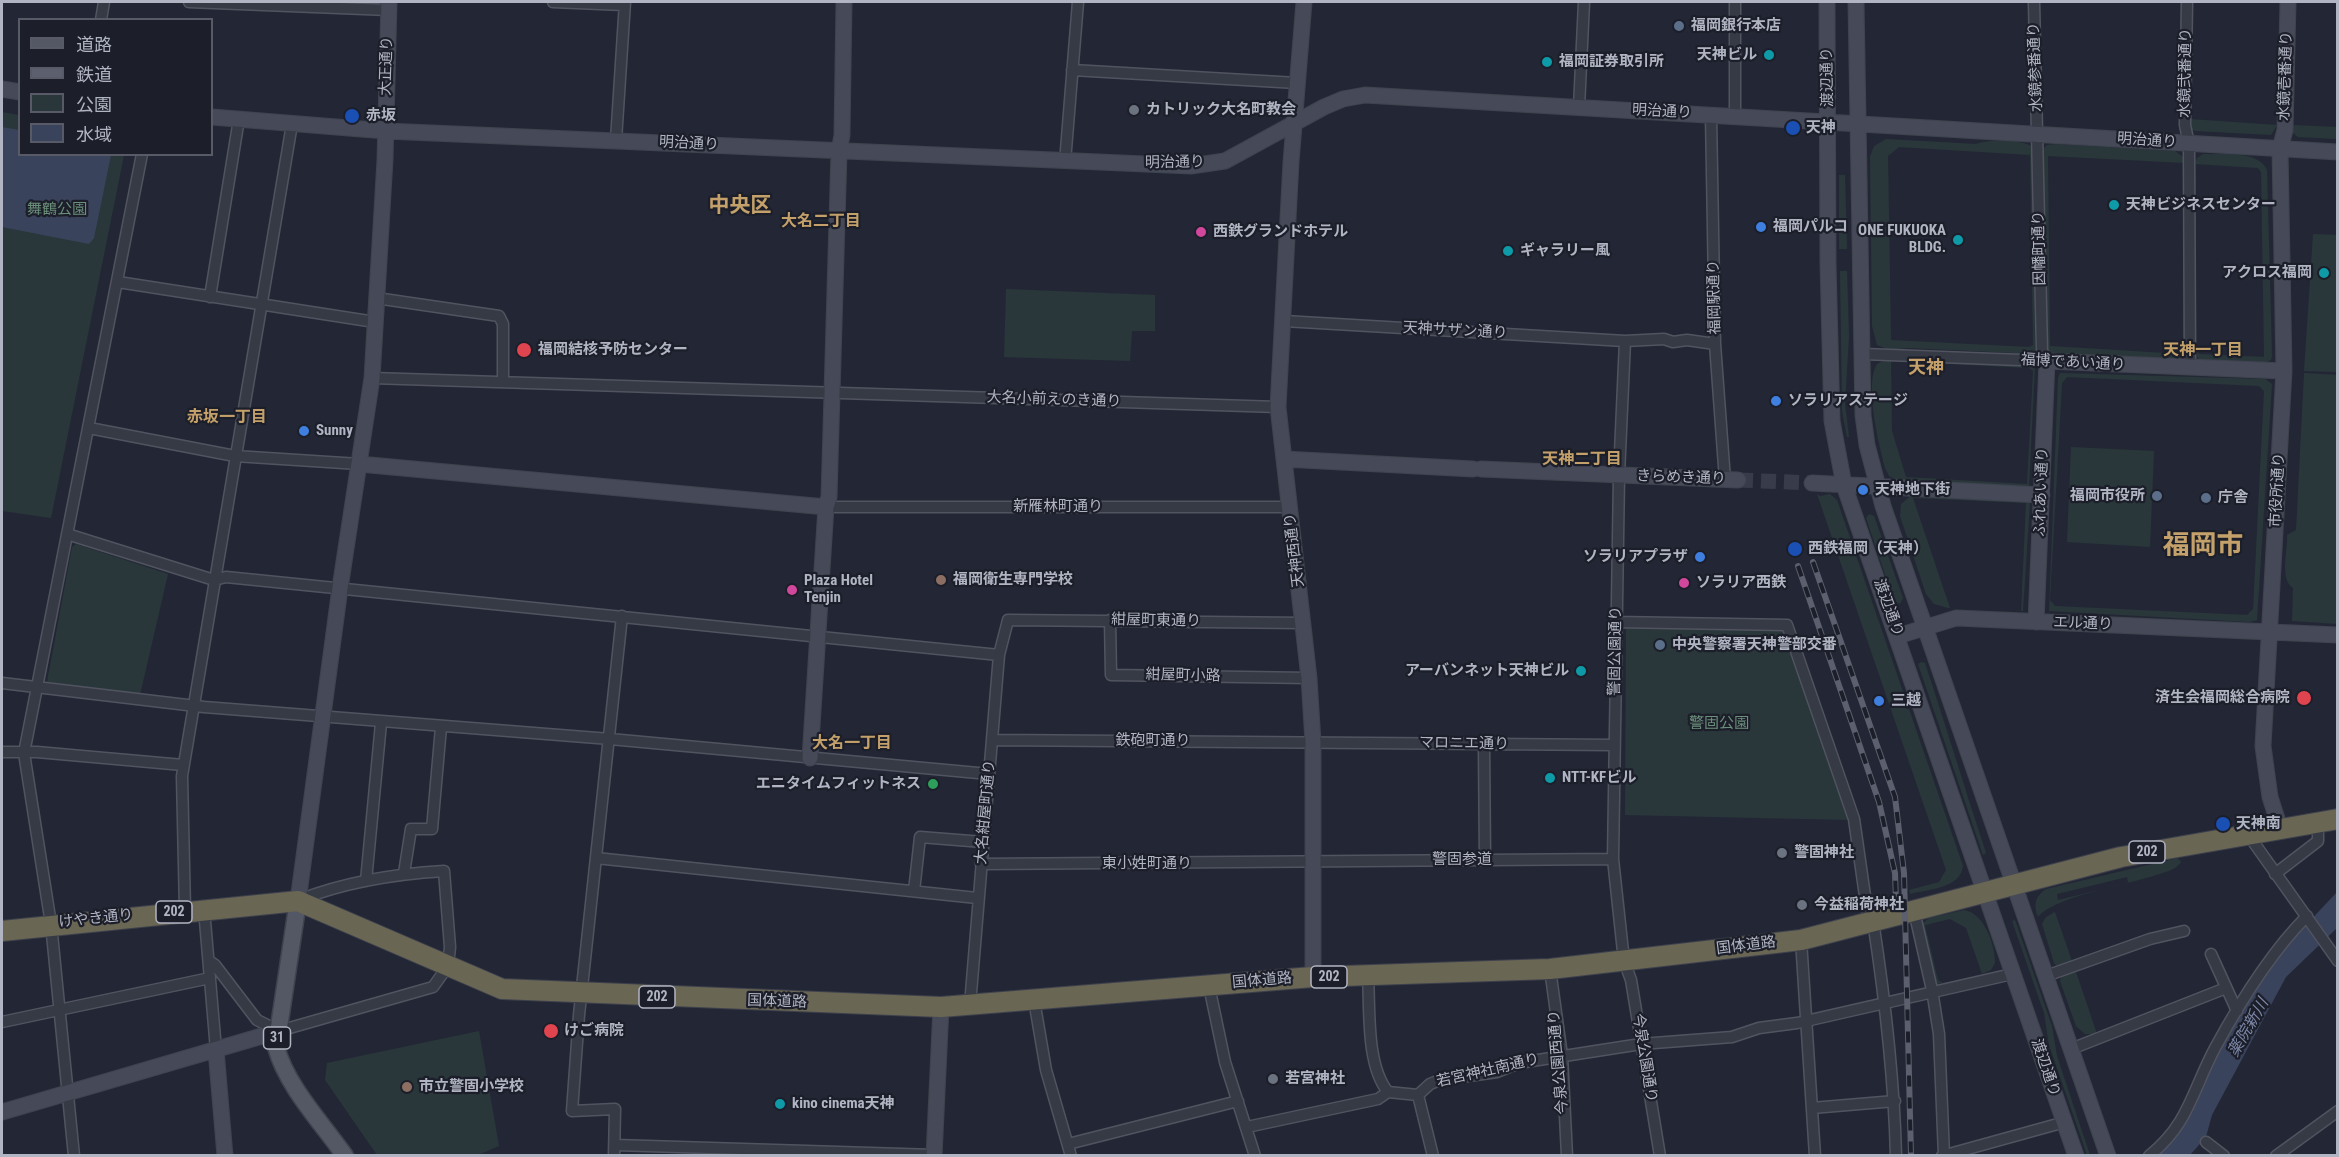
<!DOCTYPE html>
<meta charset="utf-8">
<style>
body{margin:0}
#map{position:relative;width:2339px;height:1157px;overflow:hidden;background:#232735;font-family:"Roboto Condensed","Noto Sans JP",sans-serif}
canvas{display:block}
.frame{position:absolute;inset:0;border:3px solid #b1b4c2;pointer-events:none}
.legend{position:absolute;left:18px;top:18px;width:195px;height:138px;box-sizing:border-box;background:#1c1f2a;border:2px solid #585b67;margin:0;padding:8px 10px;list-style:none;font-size:18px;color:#b1b4c2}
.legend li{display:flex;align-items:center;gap:12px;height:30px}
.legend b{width:30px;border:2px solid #585b67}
</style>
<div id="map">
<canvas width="2339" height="1157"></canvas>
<div class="frame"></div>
<ul class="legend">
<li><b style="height:8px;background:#545865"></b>道路</li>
<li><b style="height:8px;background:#5b5f6e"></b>鉄道</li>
<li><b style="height:16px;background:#29373a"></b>公園</li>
<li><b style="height:16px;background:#3a435c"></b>水域</li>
</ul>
</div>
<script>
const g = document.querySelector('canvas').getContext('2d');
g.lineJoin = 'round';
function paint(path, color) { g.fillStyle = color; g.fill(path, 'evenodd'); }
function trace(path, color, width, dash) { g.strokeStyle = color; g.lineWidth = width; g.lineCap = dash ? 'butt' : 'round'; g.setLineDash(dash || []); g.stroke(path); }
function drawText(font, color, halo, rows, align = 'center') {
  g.font = font + ' "Roboto Condensed","Noto Sans JP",sans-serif'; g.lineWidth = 4.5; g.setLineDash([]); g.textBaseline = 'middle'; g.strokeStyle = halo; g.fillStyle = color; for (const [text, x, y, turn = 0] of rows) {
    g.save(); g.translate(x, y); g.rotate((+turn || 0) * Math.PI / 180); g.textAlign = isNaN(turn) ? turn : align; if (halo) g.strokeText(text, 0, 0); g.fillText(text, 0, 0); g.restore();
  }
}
const green = new Path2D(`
 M2 112 19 115 20 154 124 155 51 518 2 511Z
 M2190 119 2277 125 2271 135 2195 131 2191 129Z
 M2293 125 2337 127V139L2298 137 2293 133Z
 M1886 139 1976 144C1990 139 2020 139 2033 147L2035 354 2020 356 2013 353 1908 348 1889 350 1877 345 1872 326 1870 157 1874 146ZM1899 147 2030 155 2033 345 2029 347 1891 340 1888 156Z
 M2056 144 2175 151 2183 157 2185 163 2048 156 2050 346 2182 354 2185 350 2184 357 2180 359 2054 355 2047 351 2041 151 2047 145Z
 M2203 154C2222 155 2258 150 2267 170L2272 356 2271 360 2265 363 2200 360 2197 357V351L2200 354 2264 357 2261 172 2258 168 2195 164 2197 158Z
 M1839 175H1845L1847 249H1839Z
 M2313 234 2337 235V372L2304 371Z
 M1840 271H1847L1849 336 1845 404 1849 437H1847L1842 411Z
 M1006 289 1155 295V331H1132L1130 361 1004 357Z
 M1889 358 2035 366 2029 486 1903 483 1889 476 1885 468C1879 445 1864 384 1877 364ZM1891 361 2029 368 2033 371 2027 484 1906 477 1892 431Z
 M2060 373 2265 379 2272 384 2257 620 2249 622 2049 611 2058 378ZM2067 377 2259 386 2264 391 2253 609 2247 615 2055 606 2050 600 2062 383Z
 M2304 373 2337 375V624L2292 621 2293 588C2279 579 2288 550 2287 535L2296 530Z
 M2071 447 2154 451 2150 547 2067 542Z
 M1817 494 1820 496 1830 494 1837 500 1963 866C1960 889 1928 889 1910 894L1909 890 1939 882 1946 870Z
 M1913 494 2030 502 2023 611 1948 608 1934 604 1926 594 1900 516 1901 504ZM1913 498 2026 503 2021 611 1950 608Z
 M1869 514 1874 516 1903 598 1900 604 1894 601 1866 518Z
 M76 544 168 574 140 695 47 682 72 547Z
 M1626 625 1786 627 1850 820 1625 815Z
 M1921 662 1925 663C1946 726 1965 790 1986 853L1983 855 1918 664Z
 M2178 858 2181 862C2176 870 2165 872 2156 875 2127 885 2055 896 2038 917 2033 905 2035 896 2046 889ZM2127 877 2128 883 2058 900 2057 894Z
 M1964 910C1984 913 1995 944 1995 963L1991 970 1982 974 1966 928 1950 919 1925 925 1938 980 1943 983 1936 984 1921 929 1922 924 1929 918Z
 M2055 912 2073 964 2059 968 2054 963 2042 924 2046 917Z
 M2015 920 2052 1026 2057 1056 2090 1155H2087L2049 1045 2044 1013 2012 921Z
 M2075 969 2097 1034H2085L2076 1026 2060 981 2061 976Z
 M479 1031 499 1146 478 1155H377L325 1080 327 1063Z`);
const water = new Path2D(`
 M2 127 19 130 20 154 111 155 94 238 89 244 2 227Z
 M2337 892V928L2286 977 2212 1115 2206 1137 2190 1155 2155 1156 2175 1138 2220 1047 2273 960Z`);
const secondaryTunnel = new Path2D(`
 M1738 480 1812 483`);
const street = new Path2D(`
 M189 2 389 10
 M553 2 624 5
 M2034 2 2042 351 2047 361
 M2187 2 2185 125 2189 144 2190 368
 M101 20 104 2
 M1072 70 1297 83
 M1579 107 1584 2
 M1711 115 1715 344 1725 480
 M1735 115V2
 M616 140 625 2
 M1065 162 1078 2
 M118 282 375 322
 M210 297 239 119
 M376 298 499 316 503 324V382
 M1284 321 1625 341 1664 339 1673 342 1687 340 1715 344
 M1625 341 1619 475 1613 859 1624 961 1631 980 1660 1156
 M1863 354 2047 361
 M372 378 1278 407
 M89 428 235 456 359 464
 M826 507H1290
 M67 534 214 580 226 577 999 655
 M1110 620 1111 675 1309 678
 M1617 622 1787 625 1854 819 1867 910 1873 921C1885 999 1894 1076 1896 1156
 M2 683 204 707 610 739 989 774
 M993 740 1614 745
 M1484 745 1485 860
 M2 752H37L183 765
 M2247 833 2338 961
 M596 858 977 898
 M981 864 1613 859
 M404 873 411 829H432L441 727
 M2275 874 2318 841V822
 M366 881 381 723
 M914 891 920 837 983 842
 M204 909 216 1050
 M185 910 182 776 292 124
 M1914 911 1932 990 1939 1034 1944 1156
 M1801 940 1815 1156
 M2211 954 2237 1011
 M209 961 215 965 257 1020 279 1031 433 987 448 966 450 947 444 871C394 874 345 882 299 900
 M1550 969 1562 1056 1567 1156
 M1368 975C1370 1010 1366 1065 1388 1092
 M2046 976 2150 939 2184 931
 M1209 986 1225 1062 1255 1156
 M1034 1000 1046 1070 1071 1156
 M970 1005 999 655 1008 620 1304 623
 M2 1022 210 978
 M2071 1049 2226 988
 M1388 1092 1418 1095
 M1418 1095 1430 1084 1440 1080 1497 1072 1519 1063 1641 1044 1732 1037 1759 1028 1797 1023 2012 974
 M1418 1095 1433 1156
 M1812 1108 1895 1101
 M1247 1127 1378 1099 1388 1092
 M2206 1142 2224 1156
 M1068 1144 1238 1101
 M615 1145 934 1155
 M74 1156 51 924 24 753 142 154
 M614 1156 615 1109 572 1111 579 1015 622 616
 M1942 1156 2065 1122
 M2149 1156C2189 1124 2192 1091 2215 1048 2240 1002 2270 953 2307 916
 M2276 1156 2338 1111`);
const secondary = new Path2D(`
 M1304 2 1291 162 1278 407 1309 678 1313 742V977
 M1827 2 1828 263 1832 421 1844 485 2076 1156
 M1856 2 1863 415 1867 445 1883 506 2108 1156
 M2 89 20 92
 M212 117 386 131 1191 166 1225 161 1324 107 1343 99 1365 95 2338 152
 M1284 459 1473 469
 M359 464 826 507
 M1481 469 1738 480
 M1812 483 2042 495
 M2036 622 2047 361 2284 371
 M1898 636 1956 618 2338 635
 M810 758 826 507 829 497 839 152 842 135 844 2
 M2280 828 2270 797 2263 746 2284 371 2280 149 2285 130 2288 2
 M298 901 340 588 372 378 385 160 389 2
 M216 1050 225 1156
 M2 1112 279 1031
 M934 1156 941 1007`);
const primary = new Path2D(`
 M298 901 276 1047C287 1087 322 1123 345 1156`);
const highway = new Path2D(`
 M2 931 298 901 502 989 941 1007 1313 977 1550 969 1801 940 2121 857 2338 819`);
const rail = new Path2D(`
 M1813 562 1895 797 1904 873 1911 1156
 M1798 566 1879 802 1895 873 1896 901`);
const markers = [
 [1679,26,6,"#5c6f8a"],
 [1769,55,6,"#0f9aa8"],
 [1547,62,6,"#0f9aa8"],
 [1134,110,6,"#6b7280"],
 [352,116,8,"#1a4fb4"],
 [1793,128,8,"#1a4fb4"],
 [2114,205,6,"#0f9aa8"],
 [1761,227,6,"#3f7fe0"],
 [1201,232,6,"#d1479c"],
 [1958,240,6,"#0f9aa8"],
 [1508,251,6,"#0f9aa8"],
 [2324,273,6,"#0f9aa8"],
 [524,350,8,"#e0444e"],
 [1776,401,6,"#3f7fe0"],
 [304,431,6,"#3f7fe0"],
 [1863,490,6,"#3f7fe0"],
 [2157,496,6,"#5c6f8a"],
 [2206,498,6,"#5c6f8a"],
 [1795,549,8,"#1a4fb4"],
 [1700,557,6,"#3f7fe0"],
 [941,580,6,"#8d6e63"],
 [1684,583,6,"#d1479c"],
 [792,590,6,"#d1479c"],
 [1660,645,6,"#5c6f8a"],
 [1581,671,6,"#0f9aa8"],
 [2304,698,8,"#e0444e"],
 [1879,701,6,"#3f7fe0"],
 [1550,778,6,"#0f9aa8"],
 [933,784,6,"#2e9e5b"],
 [2223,824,8,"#1a4fb4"],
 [1782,853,6,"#6b7280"],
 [1802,905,6,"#6b7280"],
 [551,1031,8,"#e0444e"],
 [1273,1079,6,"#6b7280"],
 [407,1087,6,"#8d6e63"],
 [780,1104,6,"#0f9aa8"]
];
const shields = [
 [2147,852,36],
 [174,912,36],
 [1329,977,36],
 [657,997,36],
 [277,1038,27]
];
const shieldNames = [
 ["202",2147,852],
 ["202",174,912],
 ["202",1329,977],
 ["202",657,997],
 ["31",277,1038]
];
const poiNames = [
 ["福岡銀行本店",1691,26],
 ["天神ビル",1757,55,"right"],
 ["福岡証券取引所",1559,62],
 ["カトリック大名町教会",1146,110],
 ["赤坂",366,116],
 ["天神",1806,128],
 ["天神ビジネスセンター",2126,205],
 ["福岡パルコ",1773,227],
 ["ONE FUKUOKA",1946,231,"right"],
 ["BLDG.",1946,248,"right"],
 ["西鉄グランドホテル",1213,232],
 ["ギャラリー風",1520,251],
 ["アクロス福岡",2312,273,"right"],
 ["福岡結核予防センター",538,350],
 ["ソラリアステージ",1788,401],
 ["Sunny",316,431],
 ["天神地下街",1875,490],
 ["福岡市役所",2145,496,"right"],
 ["庁舎",2218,498],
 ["西鉄福岡（天神）",1808,549],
 ["ソラリアプラザ",1688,557,"right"],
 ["福岡衛生専門学校",953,580],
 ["Plaza Hotel",804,581],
 ["Tenjin",804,598],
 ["ソラリア西鉄",1696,583],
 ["中央警察署天神警部交番",1672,645],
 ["アーバンネット天神ビル",1569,671,"right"],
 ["済生会福岡総合病院",2290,698,"right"],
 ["三越",1891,701],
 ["NTT-KFビル",1562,778],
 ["エニタイムフィットネス",921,784,"right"],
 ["天神南",2236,824],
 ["警固神社",1794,853],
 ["今益稲荷神社",1814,905],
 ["けご病院",564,1031],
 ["若宮神社",1285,1079],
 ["市立警固小学校",419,1087],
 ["kino cinema天神",792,1104]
];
const streetNames = [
 ["大正通り",387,66,-88],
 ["水鏡参番通り",2036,67,-92],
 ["水鏡弐番通り",2186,73,-89],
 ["水鏡壱番通り",2286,76,-88],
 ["渡辺通り",1828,77,-91],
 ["明治通り",1662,112,3],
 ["明治通り",2147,141,4],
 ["明治通り",689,144,3],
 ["明治通り",1175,163,-1],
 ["因幡町通り",2040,248,-91],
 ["福岡駅通り",1715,297,-91],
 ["天神サザン通り",1455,331,3],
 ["福博であい通り",2073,363,3],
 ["大名小前えのき通り",1054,400,2],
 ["きらめき通り",1681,478,2],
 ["市役所通り",2278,490,-87],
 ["ふれあい通り",2042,492,-88],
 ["新雁林町通り",1058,507],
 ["天神西通り",1295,550,-97],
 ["渡辺通り",1888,608,70],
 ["紺屋町東通り",1156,621,1],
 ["エル通り",2083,624,2],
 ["警固公園通り",1616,651,-89],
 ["紺屋町小路",1183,676,1],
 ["鉄砲町通り",1153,741],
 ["マロニエ通り",1464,744,1],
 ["大名紺屋町通り",986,812,-85],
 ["警固参道",1462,860],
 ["東小姓町通り",1147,864],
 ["けやき通り",96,919,-6],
 ["国体道路",1746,946,-7],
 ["国体道路",1262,981,-5],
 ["国体道路",777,1002,2],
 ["今泉公園通り",1644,1058,81],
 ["今泉公園西通り",1559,1062,-95],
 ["渡辺通り",2045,1068,71],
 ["若宮神社南通り",1488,1071,-13]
];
const parkNames = [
 ["舞鶴公園",57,210],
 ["警固公園",1719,724]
];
const neighbourhoodNames = [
 ["大名二丁目",821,222],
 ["天神一丁目",2203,351],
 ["赤坂一丁目",227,418],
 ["天神二丁目",1582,460],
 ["大名一丁目",852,744]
];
const waterNames = [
 ["薬院新川",2249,1028,-60]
];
const quarterNames = [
 ["天神",1926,368]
];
const districtNames = [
 ["中央区",740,207]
];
const townNames = [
 ["福岡市",2203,547]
];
paint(green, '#29373a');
paint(water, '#3a435c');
trace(secondaryTunnel, '#383c4a', 15, [15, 8]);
trace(street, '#515460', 13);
trace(secondary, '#3f434f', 17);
trace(primary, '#3f434f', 19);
trace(highway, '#3e414d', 22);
trace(street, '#363a45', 10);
trace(secondary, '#454958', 15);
trace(primary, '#545865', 16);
trace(highway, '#6a6654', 20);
trace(rail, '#5b5f6e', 6);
trace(rail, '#1c1f2a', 4, [11]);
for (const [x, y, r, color] of markers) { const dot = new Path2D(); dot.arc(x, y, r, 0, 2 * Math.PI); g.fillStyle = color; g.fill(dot); trace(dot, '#1c1f2a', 2); }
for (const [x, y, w] of shields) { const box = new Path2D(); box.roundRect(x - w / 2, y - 11, w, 22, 4.5); g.fillStyle = '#1c1f2a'; g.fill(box); trace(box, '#b1b4c2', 1.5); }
drawText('bold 14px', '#b1b4c2', null, shieldNames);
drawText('bold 15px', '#b1b4c2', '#1c1f2a', poiNames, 'left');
drawText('15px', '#b1b4c2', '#1c1f2a', streetNames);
drawText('15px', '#6b8f7a', '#1c1f2a', parkNames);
drawText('bold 16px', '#c4a16a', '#1c1f2a', neighbourhoodNames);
drawText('italic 16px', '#7c87a7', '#1c1f2a', waterNames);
drawText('bold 18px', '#c4a16a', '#1c1f2a', quarterNames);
drawText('bold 21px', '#c4a16a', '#1c1f2a', districtNames);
drawText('bold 27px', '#c4a16a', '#1c1f2a', townNames);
</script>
